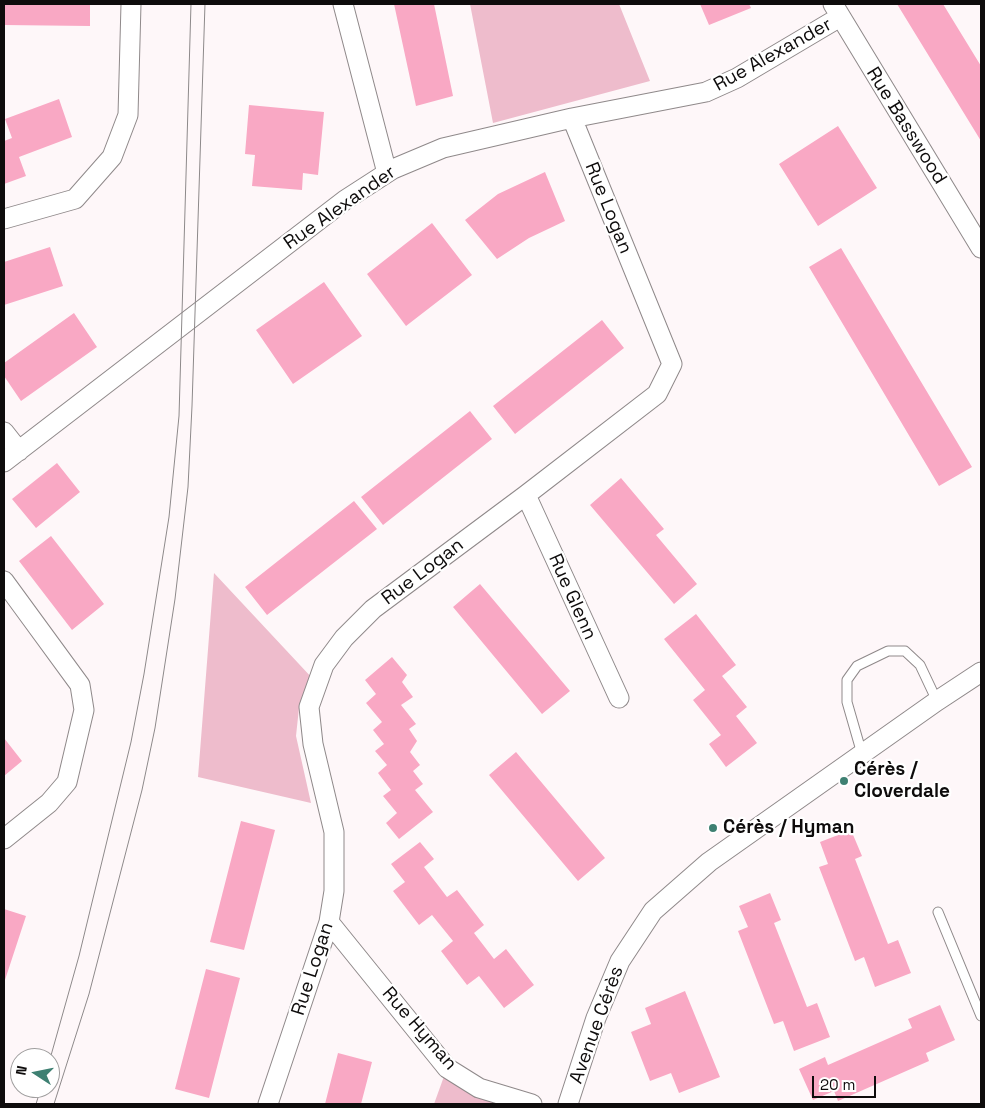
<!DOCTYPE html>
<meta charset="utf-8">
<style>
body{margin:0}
#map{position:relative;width:985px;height:1108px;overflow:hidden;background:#fef7f9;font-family:"Space Grotesk",sans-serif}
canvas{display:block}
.frame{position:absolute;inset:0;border:5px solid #0e0c0c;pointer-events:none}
.north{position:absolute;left:10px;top:1048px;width:50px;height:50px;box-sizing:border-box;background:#fff;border:1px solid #9f9e9e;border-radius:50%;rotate:281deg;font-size:14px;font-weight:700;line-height:20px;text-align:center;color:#0e0c0c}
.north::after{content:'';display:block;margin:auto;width:18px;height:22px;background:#3e8072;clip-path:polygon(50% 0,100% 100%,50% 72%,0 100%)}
.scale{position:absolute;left:812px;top:1076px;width:64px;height:22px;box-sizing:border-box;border:2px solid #0e0c0c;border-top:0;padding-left:6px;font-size:15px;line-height:18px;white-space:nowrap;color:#0e0c0c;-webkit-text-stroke:4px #fff;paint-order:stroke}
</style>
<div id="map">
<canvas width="985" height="1108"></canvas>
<div class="frame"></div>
<div class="north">N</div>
<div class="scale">20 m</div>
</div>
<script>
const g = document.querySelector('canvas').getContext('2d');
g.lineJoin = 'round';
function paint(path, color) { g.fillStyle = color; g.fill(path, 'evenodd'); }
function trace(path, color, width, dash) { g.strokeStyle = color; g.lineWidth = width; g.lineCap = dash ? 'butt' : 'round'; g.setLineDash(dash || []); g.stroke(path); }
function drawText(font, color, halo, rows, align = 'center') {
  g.font = font + ' "Space Grotesk",sans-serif'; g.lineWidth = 4.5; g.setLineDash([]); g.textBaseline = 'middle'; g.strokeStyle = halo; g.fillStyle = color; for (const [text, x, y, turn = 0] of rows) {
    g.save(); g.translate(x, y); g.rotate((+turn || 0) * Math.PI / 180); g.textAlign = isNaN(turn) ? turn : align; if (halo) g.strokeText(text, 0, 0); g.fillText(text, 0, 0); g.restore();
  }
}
const green = new Path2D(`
 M470 4H619L650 81 493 123Z
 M214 573 313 679 299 708 296 736 311 803 198 777Z
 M447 1068 533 1104H434Z`);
const building = new Path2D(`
 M4 4H90V26L4 25Z
 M394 4H434L453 96 416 106Z
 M700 4H749L751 8 709 25Z
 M897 4H943L981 66V141Z
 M59 99 72 137 19 157 26 176 4 184V141L12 138 5 119Z
 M249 105 324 112 318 175 303 173 302 190 252 186 255 155 245 154Z
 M838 126 877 188 818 226 779 164Z
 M545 172 565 221 529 238 497 259 465 220 498 194Z
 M432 223 472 275 406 326 367 274Z
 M50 247 63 286 4 305V262Z
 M841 248 972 467 939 486 809 267Z
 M324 282 362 336 293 384 256 330Z
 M74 313 97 347 21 401 4 376V363Z
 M602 320 624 348 515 434 493 406Z
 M470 411 492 439 383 525 361 497Z
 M57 463 80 492 36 528 12 499Z
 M621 478 664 529 656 535 697 584 674 604 590 505Z
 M354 501 377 529 267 615 245 587Z
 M51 536 104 604 72 630 19 561Z
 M480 584 570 691 542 714 453 607Z
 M696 614 736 665 722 676 747 707 736 716 757 743 726 767 709 744 721 735 693 700 705 690 664 639Z
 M392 657 407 675 402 682 413 697 401 705 416 724 409 729 417 741 410 752 420 765 413 771 423 784 415 790 433 812 399 839 386 823 397 813 383 796 391 790 378 773 387 765 375 751 384 744 373 730 382 722 366 703 376 694 365 680Z
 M4 738 22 761 4 776Z
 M516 752 605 858 578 881 489 775Z
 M241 821 275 830 244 950 210 942Z
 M851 830 862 856 855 859 888 944 898 940 911 973 875 987 864 957 855 961 819 867 828 864 820 842Z
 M420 842 434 859 424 867 447 897 457 890 484 925 474 933 494 959 506 949 534 985 504 1008 479 976 467 985 441 951 453 941 432 915 419 925 393 891 405 882 391 864Z
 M770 893 781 920 774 923 807 1007 817 1003 830 1037 794 1051 783 1021 774 1024 738 931 748 927 739 906Z
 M4 909 26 916 4 983Z
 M206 969 240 978 209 1098 175 1089Z
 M685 991 720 1077 679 1093 671 1073 650 1081 631 1032 651 1024 645 1008Z
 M940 1005 955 1040 926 1053 929 1061 838 1101 834 1091 813 1100 799 1069 825 1057 828 1065 912 1028 908 1019Z
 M338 1053 372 1062 361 1104H325Z`);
const lane = new Path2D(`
 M862 754 847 702V680L857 666 888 651H905L920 665 937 701
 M938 912 981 1016`);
const street = new Path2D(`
 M343 4 387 173
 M833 4 981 248
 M4 219 75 199 112 157 128 115 131 4
 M4 432 19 451
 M4 462 345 200 393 169 443 148 572 118 706 92 737 78 840 17
 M526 495 619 698
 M4 581 80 685 84 710 67 782 49 803 4 839
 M329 922 447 1068 479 1088 532 1104
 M268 1104 329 922 334 891V832L313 744 309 707 324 665 344 638 373 609 526 495 657 394 672 364 572 118
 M568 1104 596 1018 620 961 653 911 709 862 937 701 981 672`);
const tram = new Path2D(`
 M50 1059 79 956 131 742 144 674 169 517 179 416 191 4
 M36 1104 41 1088
 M54 1104 89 994 142 790 155 728 175 599 188 487 192 406 205 4`);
const markers = [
 [844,781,5,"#3e8072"],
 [713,828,5,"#3e8072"]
];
const streetNames = [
 ["Rue Alexander",773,55,-29],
 ["Rue Basswood",906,126,58],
 ["Rue Alexander",340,208,-35],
 ["Rue Logan",608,208,68],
 ["Rue Logan",423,572,-37],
 ["Rue Glenn",572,597,66],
 ["Rue Logan",313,969,-72],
 ["Avenue Cérès",597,1025,-70],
 ["Rue Hyman",419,1029,49]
];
const poiNames = [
 ["Cérès /",854,770],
 ["Cloverdale",854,792],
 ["Cérès / Hyman",723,828]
];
paint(green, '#eebccc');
paint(building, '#f9a8c4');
trace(lane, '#8f898a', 11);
trace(street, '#8f898a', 21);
trace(lane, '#fff', 9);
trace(street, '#fff', 19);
trace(tram, '#8d898a', 1);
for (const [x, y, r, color] of markers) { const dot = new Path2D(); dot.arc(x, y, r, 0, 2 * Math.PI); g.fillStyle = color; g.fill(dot); trace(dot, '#fff', 2); }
drawText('19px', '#0e0c0c', '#fff', streetNames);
drawText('bold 19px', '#0e0c0c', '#fff', poiNames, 'left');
</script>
